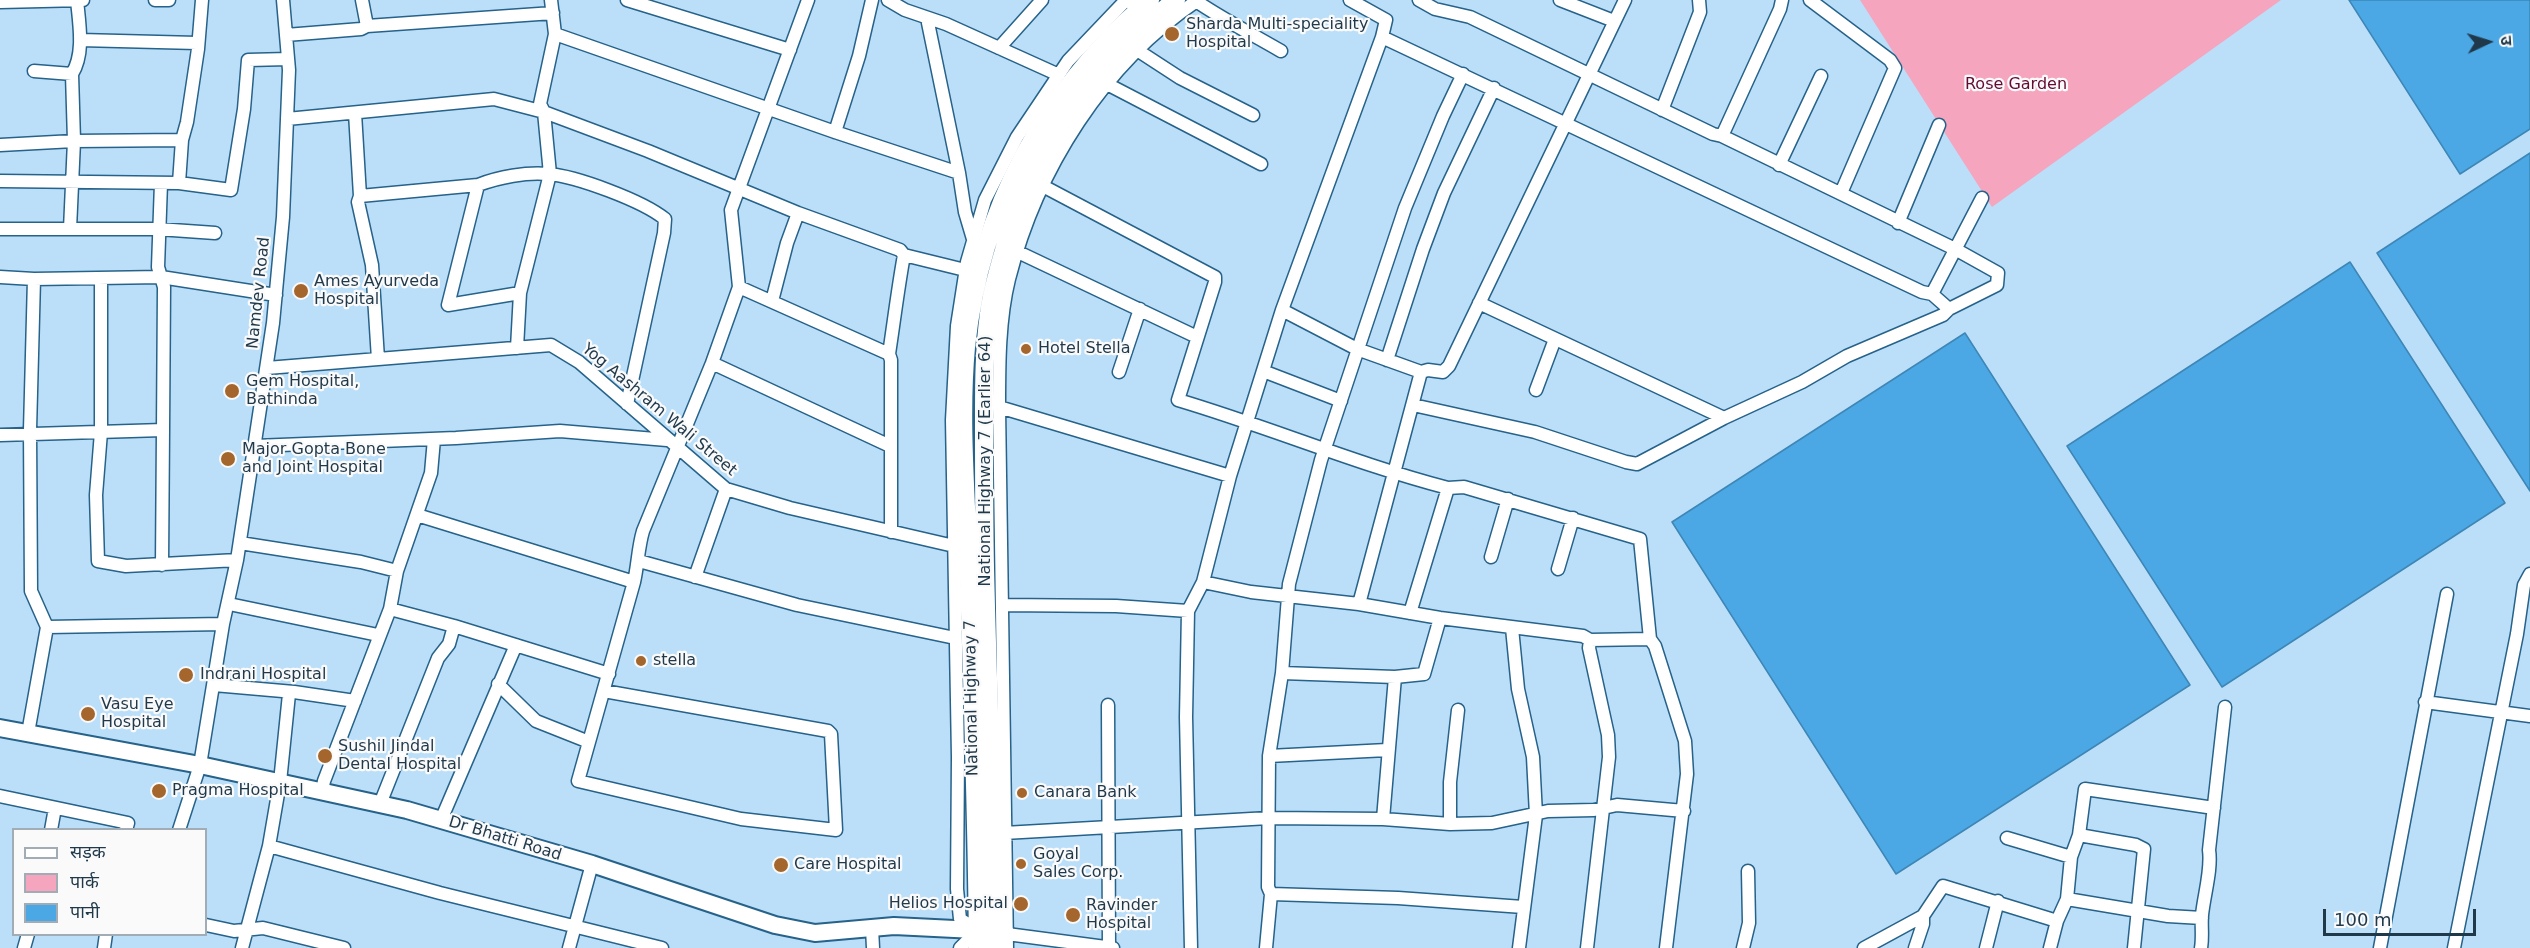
<!DOCTYPE html>
<meta charset="utf-8">
<style>
body{margin:0}
#map{position:relative;width:2530px;height:948px;overflow:hidden;background:#bbdff9;font-family:"DejaVu Sans","Noto Sans Devanagari",sans-serif}
canvas{display:block}
.legend{position:absolute;left:12px;top:828px;width:195px;height:108px;box-sizing:border-box;background:#fafafa;border:2px solid #a2acb4;margin:0;padding:8px 10px;list-style:none;font-size:18px;color:#1f384a}
.legend li{display:flex;align-items:center;gap:12px;height:30px}
.legend b{width:30px;border:2px solid #a2acb4}
.north{position:absolute;left:2458px;top:12px;width:60px;height:60px;-webkit-text-stroke:4px #fafafa;paint-order:stroke;rotate:86deg;font-size:16px;font-weight:700;line-height:24px;text-align:center;color:#1f384a}
.north::after{content:'';display:block;margin:auto;width:21px;height:27px;background:#1f384a;clip-path:polygon(50% 0,100% 100%,50% 72%,0 100%)}
.scale{position:absolute;left:2323px;top:909px;width:153px;height:27px;box-sizing:border-box;border:3px solid #1f384a;border-top:0;padding-left:8px;font-size:18px;line-height:21px;white-space:nowrap;color:#1f384a;-webkit-text-stroke:4px #fafafa;paint-order:stroke}
</style>
<div id="map">
<canvas width="2530" height="948"></canvas>
<ul class="legend">
<li><b style="height:8px;background:#fff"></b>सड़क</li>
<li><b style="height:16px;background:#f5a5bd"></b>पार्क</li>
<li><b style="height:16px;background:#4ba8e5"></b>पानी</li>
</ul>
<div class="north">उ</div>
<div class="scale">100 m</div>
</div>
<script>
const g = document.querySelector('canvas').getContext('2d');
g.lineJoin = 'round';
function paint(path, color) { g.fillStyle = color; g.fill(path, 'evenodd'); }
function trace(path, color, width, dash) { g.strokeStyle = color; g.lineWidth = width; g.lineCap = dash ? 'butt' : 'round'; g.setLineDash(dash || []); g.stroke(path); }
function drawText(font, color, halo, rows, align = 'center') {
  g.font = font + ' "DejaVu Sans",sans-serif'; g.lineWidth = 4.5; g.setLineDash([]); g.textBaseline = 'middle'; g.strokeStyle = halo; g.fillStyle = color; for (const [text, x, y, turn = 0] of rows) {
    g.save(); g.translate(x, y); g.rotate((+turn || 0) * Math.PI / 180); g.textAlign = isNaN(turn) ? turn : align; if (halo) g.strokeText(text, 0, 0); g.fillText(text, 0, 0); g.restore();
  }
}
const green = new Path2D(`
 M1860 0H2281L1992 207Z`);
const water = new Path2D(`
 M2349 0H2530V129L2460 174Z
 M2530 153V491L2377 253Z
 M2350 262 2505 503 2222 687 2067 446Z
 M1965 333 2190 685 1896 874 1672 522Z`);
const minor = new Path2D(`
 M155 0H169
 M362 0 367 26
 M627 0 790 50
 M888 0 905 10 946 24 1059 75
 M1350 0 1386 20 1382 37
 M1560 0 1614 21
 M1810 0 1890 60 1895 68 1841 193
 M1196 1C1224 20 1252 34 1281 51
 M0 2 83 0
 M927 18 959 173 965 212 973 239
 M555 34 835 132 959 173
 M286 35 361 29 367 26 553 13
 M80 40 197 43
 M999 48 1042 0
 M1137 50 1180 78 1253 115
 M34 71 72 74
 M1107 84 1261 164
 M1662 110 1700 12 1699 0
 M355 113 360 196
 M287 119 494 99 544 112 648 151 798 213 900 250 904 255C898 288 894 321 889 354L891 360V532
 M835 132 859 56 872 0
 M1722 136 1780 9 1782 0
 M0 145 74 141 182 140
 M1779 165 1821 76
 M0 181 179 183 231 190 244 109 248 60 288 59
 M161 183 158 267 164 287 163 430
 M179 183 182 140 187 122 198 49 202 0
 M478 185 448 305 520 293
 M1041 185 1215 277V282L1178 400C1269 427 1356 464 1448 488
 M1898 223 1939 125
 M0 229H158L215 233
 M70 229 74 141 72 74C85 53 79 23 77 0
 M1018 252 1197 337
 M904 255 965 270
 M0 277 34 279 30 430 31 591 47 627 28 733
 M101 278V432L96 495 98 561 126 566 237 560
 M34 279 161 277 276 295
 M739 287 889 354
 M1932 294 1982 198
 M772 301 787 243 798 213
 M1479 303 1724 418
 M1282 310 1357 349 1421 372 1428 370 1443 372 1449 366 1625 0
 M517 348 520 293 550 174 544 112 540 104 555 34 551 0
 M378 359 372 265 358 202 360 196 478 185C499 177 526 172 548 174 576 176 643 201 665 219L664 233 627 404
 M1387 360 1423 249 1444 193 1494 88
 M712 363 890 446
 M267 368 551 345 579 362 726 489 790 508 954 546
 M1263 371 1341 401
 M1119 372 1140 309
 M1536 390 1555 339
 M1413 405 1535 432 1626 462 1637 464 1724 418 1802 382 1847 356 1943 315 1949 309 1997 285 1998 273 1955 249 1722 136 1713 134 1470 17 1435 9 1419 0
 M999 407 1230 476
 M0 435 163 430 162 565
 M255 446 456 438 560 431 667 440
 M417 515 634 582
 M240 543 361 562 397 571
 M1491 557 1508 499
 M639 561 797 605 955 638
 M1558 569 1573 518
 M695 577 726 489
 M1203 582 1251 592 1359 604 1440 618 1583 636 1590 640 1650 639
 M229 604 378 635
 M1359 604 1421 372
 M1002 605 1116 606 1188 611
 M390 609 454 626 609 674
 M1410 613 1448 488 1464 487 1640 539 1650 639 1655 646 1685 741 1687 774 1666 948
 M47 627 223 624
 M1512 628 1518 689 1533 757 1536 815 1519 948
 M1282 673 1395 677 1424 674 1440 618
 M498 684 536 721 589 742
 M214 685 294 692 355 701
 M604 691 828 731 831 734 836 830 741 819 578 781 634 582C638 564 638 548 643 531L712 363 739 287 731 210 808 0
 M2425 702 2530 716
 M1108 705 1109 948
 M1269 756 1387 750
 M322 791 324 781 390 609 397 571 431 473 434 439
 M0 796 128 823 126 830
 M380 804 438 658 449 644 454 626
 M1383 819 1395 677
 M441 820 516 645
 M1450 824V782L1458 710
 M51 830 55 808
 M179 830 200 765 223 624 237 560 273 323 283 217 289 70 283 0
 M1004 833 1269 818 1383 819 1450 824 1492 823 1548 811 1594 810 1617 805 1684 811
 M2079 835 2136 845 2144 849 2134 948
 M2007 838 2071 857
 M269 846 440 893 662 948
 M1271 894 1398 898 1523 907
 M2067 899 2168 916 2202 918
 M206 925 234 931 263 928 344 948
 M872 928 873 948
 M1007 934 1113 948
 M24 948 28 934
 M104 948 106 934
 M242 948 269 846 280 782 289 694
 M569 948 592 864
 M960 948 978 930 960 919 957 889 958 757 952 420 957 326 967 262 985 200 1017 137 1068 61 1126 0 1140 9 1141 2
 M1007 948 999 407C999 365 999 319 1009 279 1037 169 1103 64 1198 0
 M1191 948 1186 717 1188 611 1203 582 1230 476 1282 310 1382 37 1922 292 1932 294 1949 309
 M1266 948 1271 894 1268 887 1269 756 1282 673 1289 584 1321 460 1405 208 1443 116 1463 74
 M1587 948 1609 757 1608 735 1589 648 1590 640
 M1743 948 1749 923 1748 871
 M1864 948 1923 916 1943 886 2057 921
 M1915 948 1923 924V916
 M1986 948 1998 901
 M2050 948 2057 921 2067 899 2071 857 2079 835 2085 789 2214 808
 M2201 948C2203 937 2201 926 2202 915 2204 895 2212 869 2209 850L2225 707
 M2380 948 2447 594
 M2454 948 2517 634 2524 585 2530 574`);
const major = new Path2D(`
 M0 728 200 765 407 810 592 864 775 925 815 933 894 926 995 931 1007 934`);
const highway = new Path2D(`
 M978 948C977 825 973 702 969 580 967 504 959 423 966 347 980 209 1045 90 1150 0
 M995 948C993 821 988 694 985 568 984 519 984 470 984 420 984 385 984 349 989 314 992 289 1000 264 1007 240 1040 138 1091 66 1176 0`);
const markers = [
 [1172,34,8,"#a4662c"],
 [301,291,8,"#a4662c"],
 [1026,349,6,"#a4662c"],
 [232,391,8,"#a4662c"],
 [228,459,8,"#a4662c"],
 [641,661,6,"#a4662c"],
 [186,675,8,"#a4662c"],
 [88,714,8,"#a4662c"],
 [325,756,8,"#a4662c"],
 [159,791,8,"#a4662c"],
 [1022,793,6,"#a4662c"],
 [1021,864,6,"#a4662c"],
 [781,865,8,"#a4662c"],
 [1021,904,8,"#a4662c"],
 [1073,915,8,"#a4662c"]
];
const poiNames = [
 ["Sharda Multi-speciality",1186,25],
 ["Hospital",1186,43],
 ["Ames Ayurveda",314,282],
 ["Hospital",314,300],
 ["Hotel Stella",1038,349],
 ["Gem Hospital,",246,382],
 ["Bathinda",246,400],
 ["Major Gopta Bone",242,450],
 ["and Joint Hospital",242,468],
 ["stella",653,661],
 ["Indrani Hospital",200,675],
 ["Vasu Eye",101,705],
 ["Hospital",101,723],
 ["Sushil Jindal",338,747],
 ["Dental Hospital",338,765],
 ["Pragma Hospital",172,791],
 ["Canara Bank",1034,793],
 ["Goyal",1033,855],
 ["Sales Corp.",1033,873],
 ["Care Hospital",794,865],
 ["Helios Hospital",1008,904,"right"],
 ["Ravinder",1086,906],
 ["Hospital",1086,924]
];
const parkNames = [
 ["Rose Garden",2016,85]
];
const streetNames = [
 ["Namdev Road",259,293,-84],
 ["Yog Aashram Wali Street",659,410,40],
 ["National Highway 7 (Earlier 64)",986,461,-90],
 ["National Highway 7",972,698,-91],
 ["Dr Bhatti Road",505,839,17]
];
paint(green, '#f5a5bd');
paint(water, '#4ba8e5');
trace(water, '#3e86b6', 1.5);
trace(minor, '#266289', 15);
trace(major, '#266289', 20);
trace(highway, '#266289', 21);
trace(minor, '#fff', 12);
trace(major, '#fff', 16);
trace(highway, '#fff', 18);
for (const [x, y, r, color] of markers) { const dot = new Path2D(); dot.arc(x, y, r, 0, 2 * Math.PI); g.fillStyle = color; g.fill(dot); trace(dot, '#fafafa', 2); }
drawText('16px', '#1f384a', '#fafafa', poiNames, 'left');
drawText('16px', '#640a33', '#fafafa', parkNames);
drawText('16px', '#1f384a', '#fafafa', streetNames);
</script>
